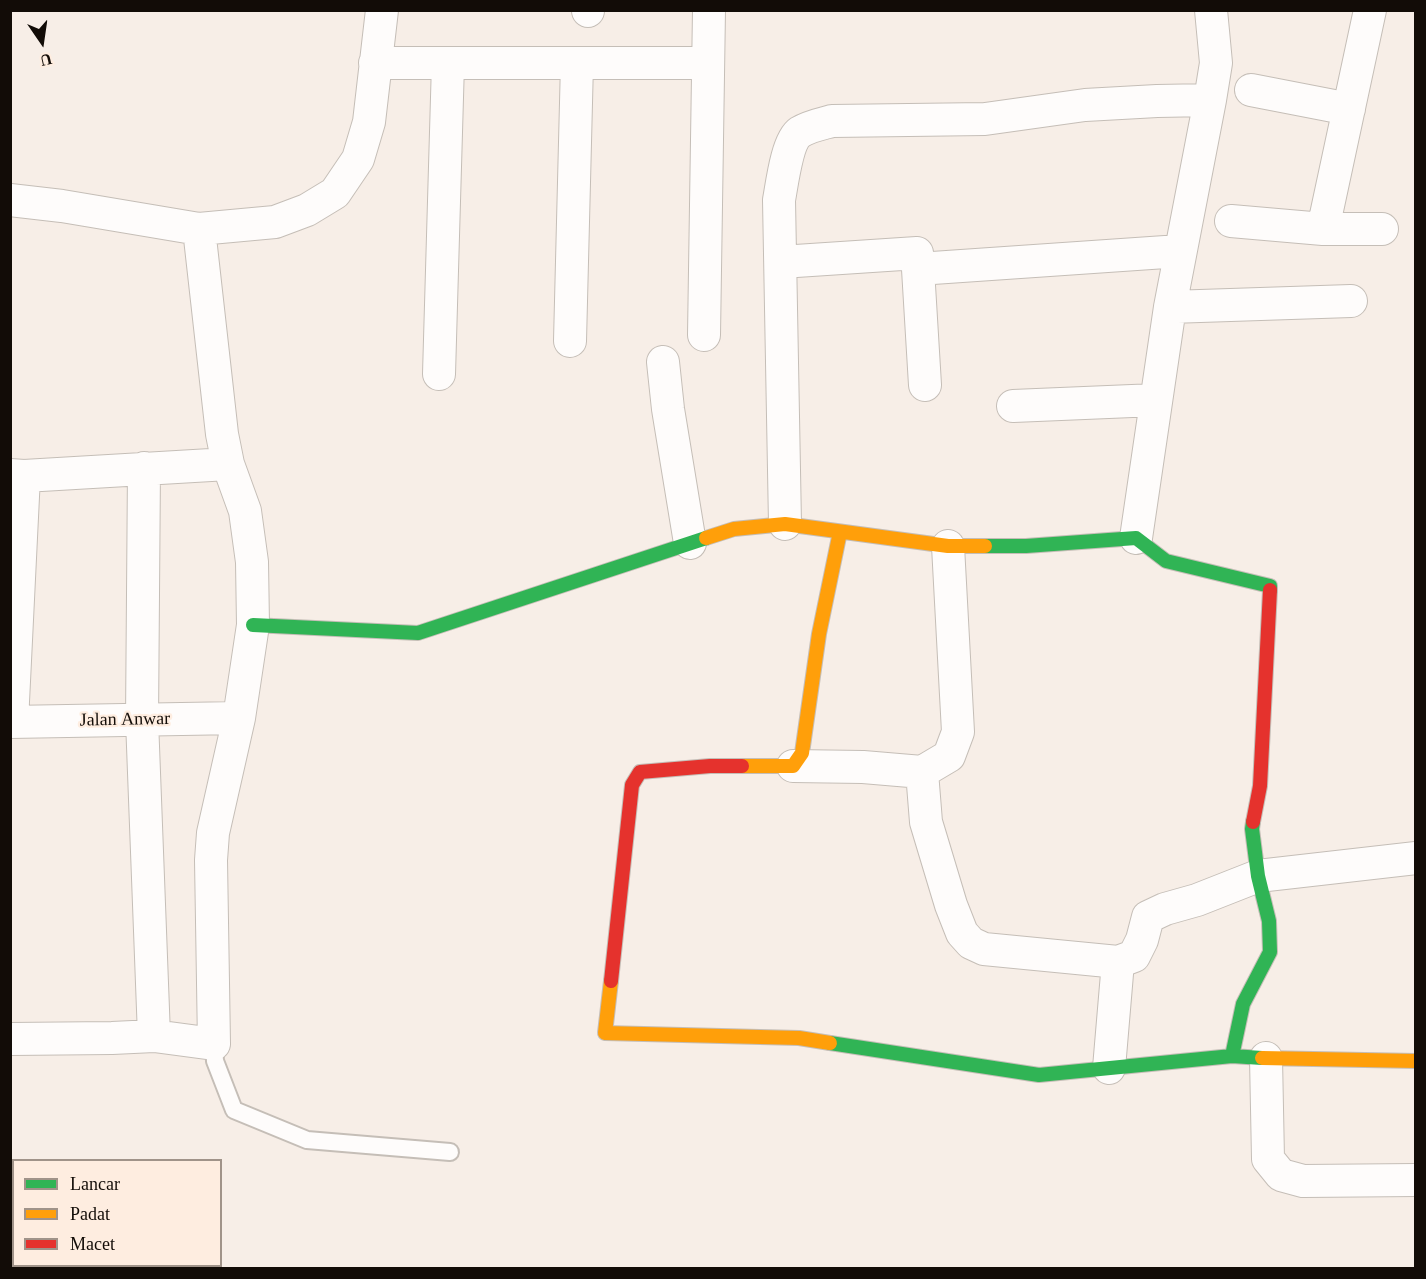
<!DOCTYPE html>
<style>
body{margin:0}
#map{position:relative;width:1426px;height:1279px;overflow:hidden;background:#f7eee7;font-family:"Times New Roman",serif}
canvas{display:block}
.frame{position:absolute;inset:0;border:12px solid #120c07;pointer-events:none}
.legend{position:absolute;left:12px;top:1159px;width:210px;height:108px;box-sizing:border-box;background:#feede0;border:2px solid #a09389;margin:0;padding:8px 10px;list-style:none;font-size:18px;color:#120c07}
.legend li{display:flex;align-items:center;gap:12px;height:30px}
.legend b{width:30px;border:2px solid #a09389}
.north{position:absolute;left:12px;top:12px;width:60px;height:60px;-webkit-text-stroke:4px #feede0;paint-order:stroke;rotate:167deg;font-size:16px;font-weight:700;line-height:24px;text-align:center;color:#120c07}
.north::after{content:'';display:block;margin:auto;width:21px;height:27px;background:#120c07;clip-path:polygon(50% 0,100% 100%,50% 72%,0 100%)}
</style>
<div id="map">
<canvas width="1426" height="1279"></canvas>
<div class="frame"></div>
<ul class="legend">
<li><b style="height:8px;background:#30b455"></b>Lancar</li>
<li><b style="height:8px;background:#ff9f0a"></b>Padat</li>
<li><b style="height:8px;background:#e5322d"></b>Macet</li>
</ul>
<div class="north">U</div>
</div>
<script>
const g = document.querySelector('canvas').getContext('2d');
g.lineJoin = 'round';
function trace(path, color, width, dash) { g.strokeStyle = color; g.lineWidth = width; g.lineCap = dash ? 'butt' : 'round'; g.setLineDash(dash || []); g.stroke(path); }
function drawText(font, color, halo, rows, align = 'center') {
  g.font = font + ' "Times New Roman",serif'; g.lineWidth = 4.5; g.setLineDash([]); g.textBaseline = 'middle'; g.strokeStyle = halo; g.fillStyle = color; for (const [text, x, y, turn = 0] of rows) {
    g.save(); g.translate(x, y); g.rotate((+turn || 0) * Math.PI / 180); g.textAlign = isNaN(turn) ? turn : align; if (halo) g.strokeText(text, 0, 0); g.fillText(text, 0, 0); g.restore();
  }
}
const lane = new Path2D(`
 M214 1044 215 1061 234 1110 307 1140 450 1152`);
const street = new Path2D(`
 M588 10V11
 M375 63H708
 M1251 90 1349 109
 M10 200 62 206 199 229
 M1231 221 1323 229H1382
 M1323 229 1370 10
 M796 261 917 253 918 269 1180 251
 M918 269 925 385
 M1170 307 1351 301
 M704 335 709 10
 M570 341 577 63
 M663 362 668 409 690 543
 M439 374 448 63
 M1013 406 1156 400
 M144 468 142 720 154 1036
 M10 475 24 476 228 464
 M785 524 779 200C782 184 787 141 800 132 810 126 821 124 832 121L985 119 1085 105 1157 101 1210 100
 M1136 538 1170 307 1210 100 1216 63 1211 10
 M10 722 239 718
 M12 722 24 476
 M793 766 863 767 922 772 949 756 958 732 948 546
 M922 772 926 822 951 905 962 933 971 943 984 949 1118 962
 M10 1039 112 1038 154 1036 214 1044 211 860 213 833 239 718 253 625 252 562 245 511 228 464 222 434 199 229 275 222 307 210 335 193 358 159 369 122 382 10
 M1266 1058 1268 1159 1281 1175 1303 1181 1416 1180
 M1109 1068 1118 962 1134 956 1142 940 1148 917 1165 909 1197 900 1258 876 1416 858`);
const fast = new Path2D(`
 M985 546H1026L1136 538 1166 561 1270 586V590
 M253 625 418 633 706 538
 M830 1043 1039 1075 1232 1056 1262 1058
 M1232 1056 1243 1004 1270 952 1269 921 1258 876 1252 829 1253 822`);
const slow = new Path2D(`
 M706 538 734 529 785 524 948 546H985
 M742 766H793L802 753 819 634 840 532
 M611 981 605 1033 799 1038 830 1043
 M1262 1058 1416 1061`);
const jam = new Path2D(`
 M1253 822 1260 786 1270 590
 M611 981 632 785 640 772 710 766H742`);
const streetNames = [
 ["Jalan Anwar",125,720,-1]
];
trace(lane, '#c5beb7', 20);
trace(street, '#c5beb7', 34);
trace(fast, '#c5beb7', 16);
trace(slow, '#c5beb7', 16);
trace(jam, '#c5beb7', 16);
trace(lane, '#fefcfb', 16);
trace(street, '#fefcfb', 32);
trace(fast, '#30b455', 14);
trace(slow, '#ff9f0a', 14);
trace(jam, '#e5322d', 14);
drawText('18px', '#120c07', '#feede0', streetNames);
</script>
